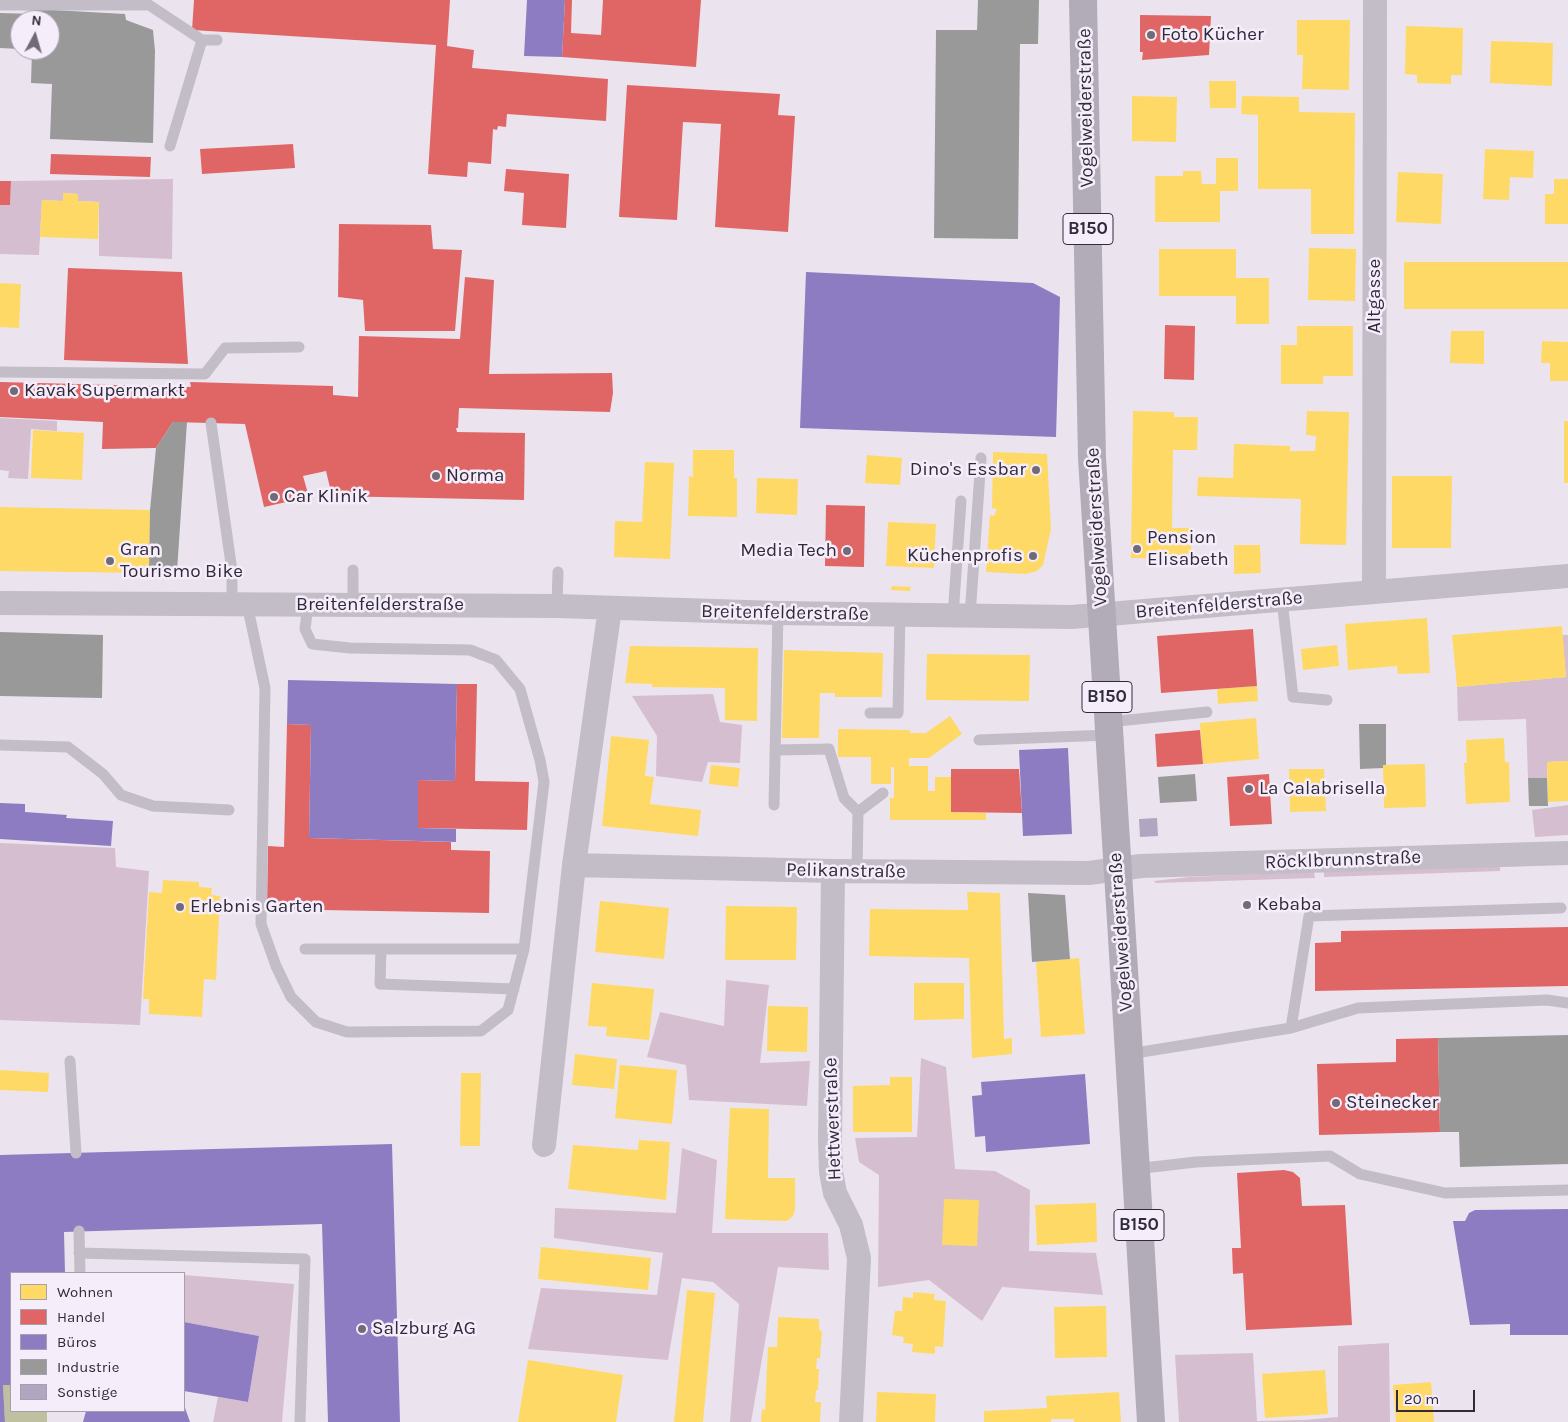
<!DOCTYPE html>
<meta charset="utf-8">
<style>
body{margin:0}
#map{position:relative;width:1568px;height:1422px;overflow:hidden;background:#ebe4ef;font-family:Karla,sans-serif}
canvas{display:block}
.legend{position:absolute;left:10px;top:1272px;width:175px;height:140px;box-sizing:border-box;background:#f5edfa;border:1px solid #a69fad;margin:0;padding:6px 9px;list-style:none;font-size:15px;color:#302a3a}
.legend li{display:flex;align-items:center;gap:10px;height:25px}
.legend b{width:25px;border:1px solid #a69fad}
.north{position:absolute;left:10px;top:10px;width:50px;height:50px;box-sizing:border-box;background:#f5edfa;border:1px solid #a69fad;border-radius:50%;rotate:6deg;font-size:14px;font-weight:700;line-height:20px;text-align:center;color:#302a3a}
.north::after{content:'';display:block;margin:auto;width:18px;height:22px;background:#716b79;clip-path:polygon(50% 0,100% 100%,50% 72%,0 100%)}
.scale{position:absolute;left:1396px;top:1390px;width:79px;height:22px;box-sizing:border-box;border:2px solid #302a3a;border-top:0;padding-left:6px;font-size:15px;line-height:18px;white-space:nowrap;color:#302a3a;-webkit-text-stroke:4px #f5edfa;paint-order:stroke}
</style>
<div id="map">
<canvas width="1568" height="1422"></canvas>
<ul class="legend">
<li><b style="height:14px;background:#ffd966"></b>Wohnen</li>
<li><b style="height:14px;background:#e06666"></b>Handel</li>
<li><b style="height:14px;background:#8e7cc3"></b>Büros</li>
<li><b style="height:14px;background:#999"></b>Industrie</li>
<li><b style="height:14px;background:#b1a6c2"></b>Sonstige</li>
</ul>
<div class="north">N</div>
<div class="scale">20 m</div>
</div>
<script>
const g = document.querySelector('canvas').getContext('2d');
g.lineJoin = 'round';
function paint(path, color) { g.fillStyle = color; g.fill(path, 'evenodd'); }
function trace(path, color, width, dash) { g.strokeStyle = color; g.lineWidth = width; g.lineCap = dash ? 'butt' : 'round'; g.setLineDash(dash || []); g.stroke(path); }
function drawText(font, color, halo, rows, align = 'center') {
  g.font = font + ' Karla,sans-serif'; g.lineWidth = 5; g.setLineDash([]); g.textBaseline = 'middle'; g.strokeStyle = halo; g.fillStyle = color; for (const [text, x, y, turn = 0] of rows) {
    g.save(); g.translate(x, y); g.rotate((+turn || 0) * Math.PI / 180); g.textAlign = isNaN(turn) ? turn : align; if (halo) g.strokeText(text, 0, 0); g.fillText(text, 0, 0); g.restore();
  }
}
const green = new Path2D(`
 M173 179 172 259 99 256V202L78 201V194L63 193V201L42 200 39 255 0 254V205H10L11 181Z
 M0 418 57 421V431L31 429 28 479 8 478 9 471 0 470Z
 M1562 635H1568V761L1547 762V778H1528L1526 719 1458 721 1457 687 1566 677Z
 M713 694 720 722 742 725 740 763 708 762 702 782 656 776 657 736 632 696Z
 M1568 805V835L1535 837 1532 810Z
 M0 843 115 848 116 867 149 871 140 1025 0 1020Z
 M1500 866V871L1324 877V872Z
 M1314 872 1315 878 1156 883 1154 881 1189 877Z
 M726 980 769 985 760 1063 810 1061 807 1106 689 1100 686 1065 647 1057 660 1012 724 1026Z
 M921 1058 946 1067 955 1169 995 1171 1030 1190 1029 1251 1096 1253 1103 1295 1002 1287 982 1321 929 1280 878 1287 879 1175 859 1162 855 1138 917 1137Z
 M682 1148 717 1160 712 1233H828L829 1270 778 1267 751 1422H730L739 1304 713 1282 682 1278 668 1360 528 1349 541 1288 657 1295 663 1253 554 1238 555 1208 676 1213Z
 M184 1275 294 1284 282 1422H213L218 1397 248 1402 259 1336 184 1322Z
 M1389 1343 1390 1422H1179L1175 1355 1253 1353 1257 1421 1305 1420 1338 1417V1346Z`);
const water = new Path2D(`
 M3 1385H11V1411H47V1422H5Z`);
const homes = new Path2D(`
 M1297 20H1350L1349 90 1302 89 1303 55H1297Z
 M1406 26 1463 28 1462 75H1451V84L1417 83V75L1405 74Z
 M1491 41 1553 43 1552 86 1490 83Z
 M1209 81H1236V108H1210Z
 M1132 96 1177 97 1176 142 1132 141Z
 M1242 96 1299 97V112L1355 113 1354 234H1311V189H1258V115L1241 114Z
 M1485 149 1534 151 1533 178 1510 177 1509 200 1483 199Z
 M1216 158H1238V191H1220V222H1155V176H1183V171H1201L1202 184H1216Z
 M1398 172 1443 174 1441 224 1396 222Z
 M1554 179H1568V224H1545V194H1554Z
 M63 193 78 194V201L99 202 98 239 40 237 42 200 63 201Z
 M1309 248 1356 249 1355 301 1308 300Z
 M1159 249H1236V278H1269V324H1236V296H1159Z
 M1404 262H1568V309H1404Z
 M0 283 21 284 19 328 0 327Z
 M1297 326H1353V376H1323V384H1281V345H1297Z
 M1451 331H1484V364L1450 363Z
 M1542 341 1568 342V381H1550V363H1541Z
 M1133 411 1174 412V417H1198L1197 450H1173L1172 528H1192L1191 559 1131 558Z
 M1307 411 1349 412 1346 545 1300 544 1301 499 1197 496 1198 477 1233 478 1234 444 1290 446V451H1315L1316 436 1306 435Z
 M1564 421H1568V483H1564Z
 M33 430 84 433 82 480 31 478Z
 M693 450H734V478H737V517L688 516 689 476 693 477Z
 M993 452 1047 454 1051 529 1043 565 1037 571 1026 574 986 572 990 515 994 516 997 509 992 508Z
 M867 455 902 458 900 485 865 483Z
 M645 462 674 463 670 559 614 557 615 521 642 522Z
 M1392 476H1452L1451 548H1392Z
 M757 478 798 479 797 515 756 513Z
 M0 507 150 510 149 573 0 571Z
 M888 522 936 524 934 568 886 566Z
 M1234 545H1260L1261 573 1234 574Z
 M892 586 911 587 910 591 891 590Z
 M1427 618 1430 673 1398 674 1397 666 1348 670 1345 624Z
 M1562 626 1566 677 1457 687 1452 635Z
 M1337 645 1339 666 1303 670 1301 649Z
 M630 646 758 648 757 721 725 720V688L652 687V684L625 683Z
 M784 650 883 653 882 697H835V693H820L819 738H782Z
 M927 654 1030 655 1029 701 926 700Z
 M1257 686 1258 701 1218 704 1217 689Z
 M950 716 962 734 929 758H909V766H928V791H935V777H951V812L986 813V820H890V798H894V767H891V784H871V757H838V729L910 730V733H926Z
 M1256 718 1259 759 1203 764 1200 723Z
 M611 736 649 740 645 776 654 777 650 804 701 810 698 836 602 826Z
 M1504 738 1505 762H1509L1510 802 1466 804 1464 763H1467L1466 740Z
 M1568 761V801L1548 802 1547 762Z
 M1425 764 1426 807 1384 808 1383 765Z
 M711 765 740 768 738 787 709 784Z
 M1289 769H1324L1326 811 1290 812Z
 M163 880 199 882V887L212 888 211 895 220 896 216 980 204 979 202 1017 149 1014V999H143L149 892 162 893Z
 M967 892 1000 893 1004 1039 1012 1038V1054L972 1058 969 958 869 956 870 909 968 910Z
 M600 901 669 908 664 959 595 952Z
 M726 906 797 907 796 960H725Z
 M1079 958 1085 1034 1041 1037 1036 962Z
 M592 983 654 989 649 1040 606 1036 607 1027 588 1026Z
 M914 983H964V1019L914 1020Z
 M768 1006 808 1007 807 1052 767 1051Z
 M575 1054 617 1059 614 1089 572 1085Z
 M620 1065 677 1070 672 1124 615 1118Z
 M0 1070 49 1073 48 1092 0 1090Z
 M461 1073H481L480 1146H460Z
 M890 1077H912V1132H853V1086L890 1085Z
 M730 1108 769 1109 768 1178H795V1210L793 1216 787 1221 725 1219Z
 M639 1140 670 1142 666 1200 568 1189 573 1145 638 1150Z
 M944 1199 979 1200 977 1246 942 1245Z
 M1096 1203 1097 1242 1037 1245 1035 1205Z
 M541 1247 651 1258 648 1290 538 1279Z
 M687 1290 715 1293 703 1422H674Z
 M913 1292 935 1294 934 1300 946 1301 943 1347 935 1346V1354L912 1352 913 1344 903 1343 904 1337 892 1335 895 1311H902L903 1297 913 1298Z
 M1106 1306 1107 1357 1055 1358 1054 1307Z
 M778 1317 819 1319V1330L822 1331 820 1358H817L816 1369H819L818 1390H816L815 1402H821L820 1422H761L762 1409 765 1410 768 1347H777Z
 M528 1360 623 1375 616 1422H518Z
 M1325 1370 1328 1414 1265 1418 1262 1374Z
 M1431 1382 1434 1422H1396L1393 1385Z
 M877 1392 936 1394 935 1422H876Z
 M1119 1392 1121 1422H1074V1419H1051V1422H984V1411L1047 1408 1046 1396Z`);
const shops = new Path2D(`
 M194 0H450L447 46 474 50 472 68 608 79 606 121 507 114 506 127 498 126 497 130 493 129 491 164 468 162 467 177 428 174 436 45 192 30Z
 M565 0H572L571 33 601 35 603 0H701L696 67 562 57Z
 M1140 15 1211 16 1209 55 1142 60 1143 52H1140Z
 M627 85 780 94 778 115 795 116 788 232 715 227 721 124 683 122 677 220 619 217Z
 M293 144 295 168 202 174 200 149Z
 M51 154 151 157 150 177 50 174Z
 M506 169 569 174 566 228 522 225 524 193 504 191Z
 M0 181H11L10 205H0Z
 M339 224 431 225 433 249 462 250 455 331H365L363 300 338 297Z
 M68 268 182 272 188 364 64 360Z
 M465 277 494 280 489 374 612 373 613 393 610 412 459 408 458 428H456L457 432 525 433 524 500 332 496 326 471 303 476 309 497 264 507 245 424 173 422 156 448 102 449 103 422 0 417V382L191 387 190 382 333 386V395L358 397 359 336 460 339Z
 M1165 325 1195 326 1194 380 1164 379Z
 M826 505 865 506 864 567 825 566Z
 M1253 629 1257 686 1161 693 1157 636Z
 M457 684H477L475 781 529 782 527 830 418 828V780L455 781Z
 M287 724 311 725 309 838 451 842V850L490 851 489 913 267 909 268 846 284 847Z
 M1200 730 1203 764 1157 767 1155 734Z
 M951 769H1019L1022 813 951 812Z
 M1269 774 1272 824 1230 826 1227 777Z
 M1568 927V986L1315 991V943L1341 942V931Z
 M1438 1038 1440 1132 1319 1135 1317 1064 1396 1062V1039Z
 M1284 1170 1293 1172 1300 1178 1302 1206 1345 1205 1352 1325 1246 1330 1243 1273 1233 1274 1232 1248H1241L1237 1173Z`);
const offices = new Path2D(`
 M527 0H565L562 57 524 56Z
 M806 272 1033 283 1060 297 1056 437 800 428Z
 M288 680 457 684 455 781 418 780V828L456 829V842L309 838 311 725 287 724Z
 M1068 748 1072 834 1023 836 1019 750Z
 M0 803 25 804V812L67 815 66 818 113 821 111 846 0 839Z
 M1085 1074 1090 1144 986 1152 985 1136 975 1137 972 1096 982 1095 981 1082Z
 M392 1144 400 1422H328L322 1224 64 1232 65 1273H11V1385H3L5 1422H0V1155Z
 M1568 1209V1335H1510V1324L1470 1325 1453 1221H1465L1469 1213 1475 1210Z
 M184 1322 259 1336 248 1402 184 1391Z
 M184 1405 190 1422H83L86 1411H184Z`);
const industry = new Path2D(`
 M978 0H1039L1038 44H1020L1018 239 934 238 936 30H977Z
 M35 9 125 14 126 20 153 30 155 51 153 143 50 139 52 84 31 83 32 50H50V20H20V49L0 48V13L34 14Z
 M173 422H187L177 571 149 573 150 510 156 448Z
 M0 632 103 635 102 698 0 696Z
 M1359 724H1386V765H1383V768L1360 769Z
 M1195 774 1197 801 1160 803 1158 777Z
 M1528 778H1547L1548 806H1529Z
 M1028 893 1065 895 1070 959 1032 962Z
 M1568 1035V1164L1460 1167 1459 1132H1440L1438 1038Z`);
const building = new Path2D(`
 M1157 818 1158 836 1140 837 1139 819Z`);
const lane = new Path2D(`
 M0 5H149L202 40H217
 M170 146 202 40
 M0 372 205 374 225 348 299 347
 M211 423 232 571V604
 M1282 600 1293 697 1327 700
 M247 604 265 688 261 924 276 966 291 997 316 1022 347 1032 481 1031 508 1010 524 949 544 782 540 760 520 689 496 660 470 650 350 648 312 644 305 629 308 605
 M353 605V570
 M557 606 558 572
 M953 616 961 501
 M970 616 981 458
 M870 713H898L900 615
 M1108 722 1207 712
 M979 740 1109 735
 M0 745 68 747 103 774 121 795 153 806 229 810
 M775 750 829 749 844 798 858 812 857 872
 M774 805 778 613
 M858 812 883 793
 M305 949H381
 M514 989 380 984 381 949H524
 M1291 1028 1309 916 1561 908
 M1129 1054 1291 1028 1358 1008 1547 1000 1568 1003
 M70 1061 76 1153
 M1135 1169 1196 1162 1330 1156 1360 1174 1445 1193 1568 1190
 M79 1231 80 1273
 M79 1253 305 1259 300 1422`);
const street = new Path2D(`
 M1374 592 1375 0
 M0 603 557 606 778 613 1072 617 1568 576
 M574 865 833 871 1089 873 1141 866 1568 853
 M833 871 830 1142 831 1172 835 1193 851 1225 859 1258 851 1422
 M544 1145 574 865 610 608`);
const primary = new Path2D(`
 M1083 0 1092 458 1122 937 1151 1422`);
const markers = [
 [1151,35,5,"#716b79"],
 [14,391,5,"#716b79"],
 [1036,470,5,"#716b79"],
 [436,476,5,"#716b79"],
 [274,497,5,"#716b79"],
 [1137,549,5,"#716b79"],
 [847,551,5,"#716b79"],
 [1033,556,5,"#716b79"],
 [110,561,5,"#716b79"],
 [1249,789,5,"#716b79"],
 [1247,905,5,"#716b79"],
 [180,907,5,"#716b79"],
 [1336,1103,5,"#716b79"],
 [362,1329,5,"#716b79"]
];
const shields = [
 [1088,229,50],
 [1107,697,50],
 [1139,1225,50]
];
const shieldNames = [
 ["B150",1088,229],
 ["B150",1107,697],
 ["B150",1139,1225]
];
const poiNames = [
 ["Foto Kücher",1161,35],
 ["Kavak Supermarkt",24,391],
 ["Dino's Essbar",1026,470,"right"],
 ["Norma",446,476],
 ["Car Klinik",284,497],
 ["Pension",1147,538],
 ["Elisabeth",1147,560],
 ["Gran",120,550],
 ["Tourismo Bike",120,572],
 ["Media Tech",837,551,"right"],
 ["Küchenprofis",1023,556,"right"],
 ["La Calabrisella",1259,789],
 ["Kebaba",1257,905],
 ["Erlebnis Garten",190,907],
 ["Steinecker",1346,1103],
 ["Salzburg AG",372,1329]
];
const streetNames = [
 ["Vogelweiderstraße",1086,108,-91],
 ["Altgasse",1375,296,-90],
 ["Vogelweiderstraße",1097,527,-93],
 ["Breitenfelderstraße",380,605],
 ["Breitenfelderstraße",1219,605,-5],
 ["Breitenfelderstraße",785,613,1],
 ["Röcklbrunnstraße",1343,860,-2],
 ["Pelikanstraße",846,871,1],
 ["Vogelweiderstraße",1121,932,-94],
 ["Hettwerstraße",833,1119,-92]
];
paint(green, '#d5becf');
paint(water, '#bec0a0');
paint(homes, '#ffd966');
paint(shops, '#e06666');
paint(offices, '#8e7cc3');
paint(industry, '#999');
paint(building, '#b1a6c2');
trace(lane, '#c3bdc8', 11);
trace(street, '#c3bdc8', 24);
trace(primary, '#b1acb7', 28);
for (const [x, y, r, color] of markers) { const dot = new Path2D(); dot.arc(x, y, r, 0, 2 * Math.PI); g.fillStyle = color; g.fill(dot); trace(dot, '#f5edfa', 2); }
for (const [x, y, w] of shields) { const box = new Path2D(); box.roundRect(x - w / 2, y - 15.5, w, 31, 4); g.fillStyle = '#f5edfa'; g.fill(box); trace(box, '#302a3a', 1); }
drawText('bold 18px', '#302a3a', null, shieldNames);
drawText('19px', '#302a3a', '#f5edfa', poiNames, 'left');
drawText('19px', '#302a3a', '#f5edfa', streetNames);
</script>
